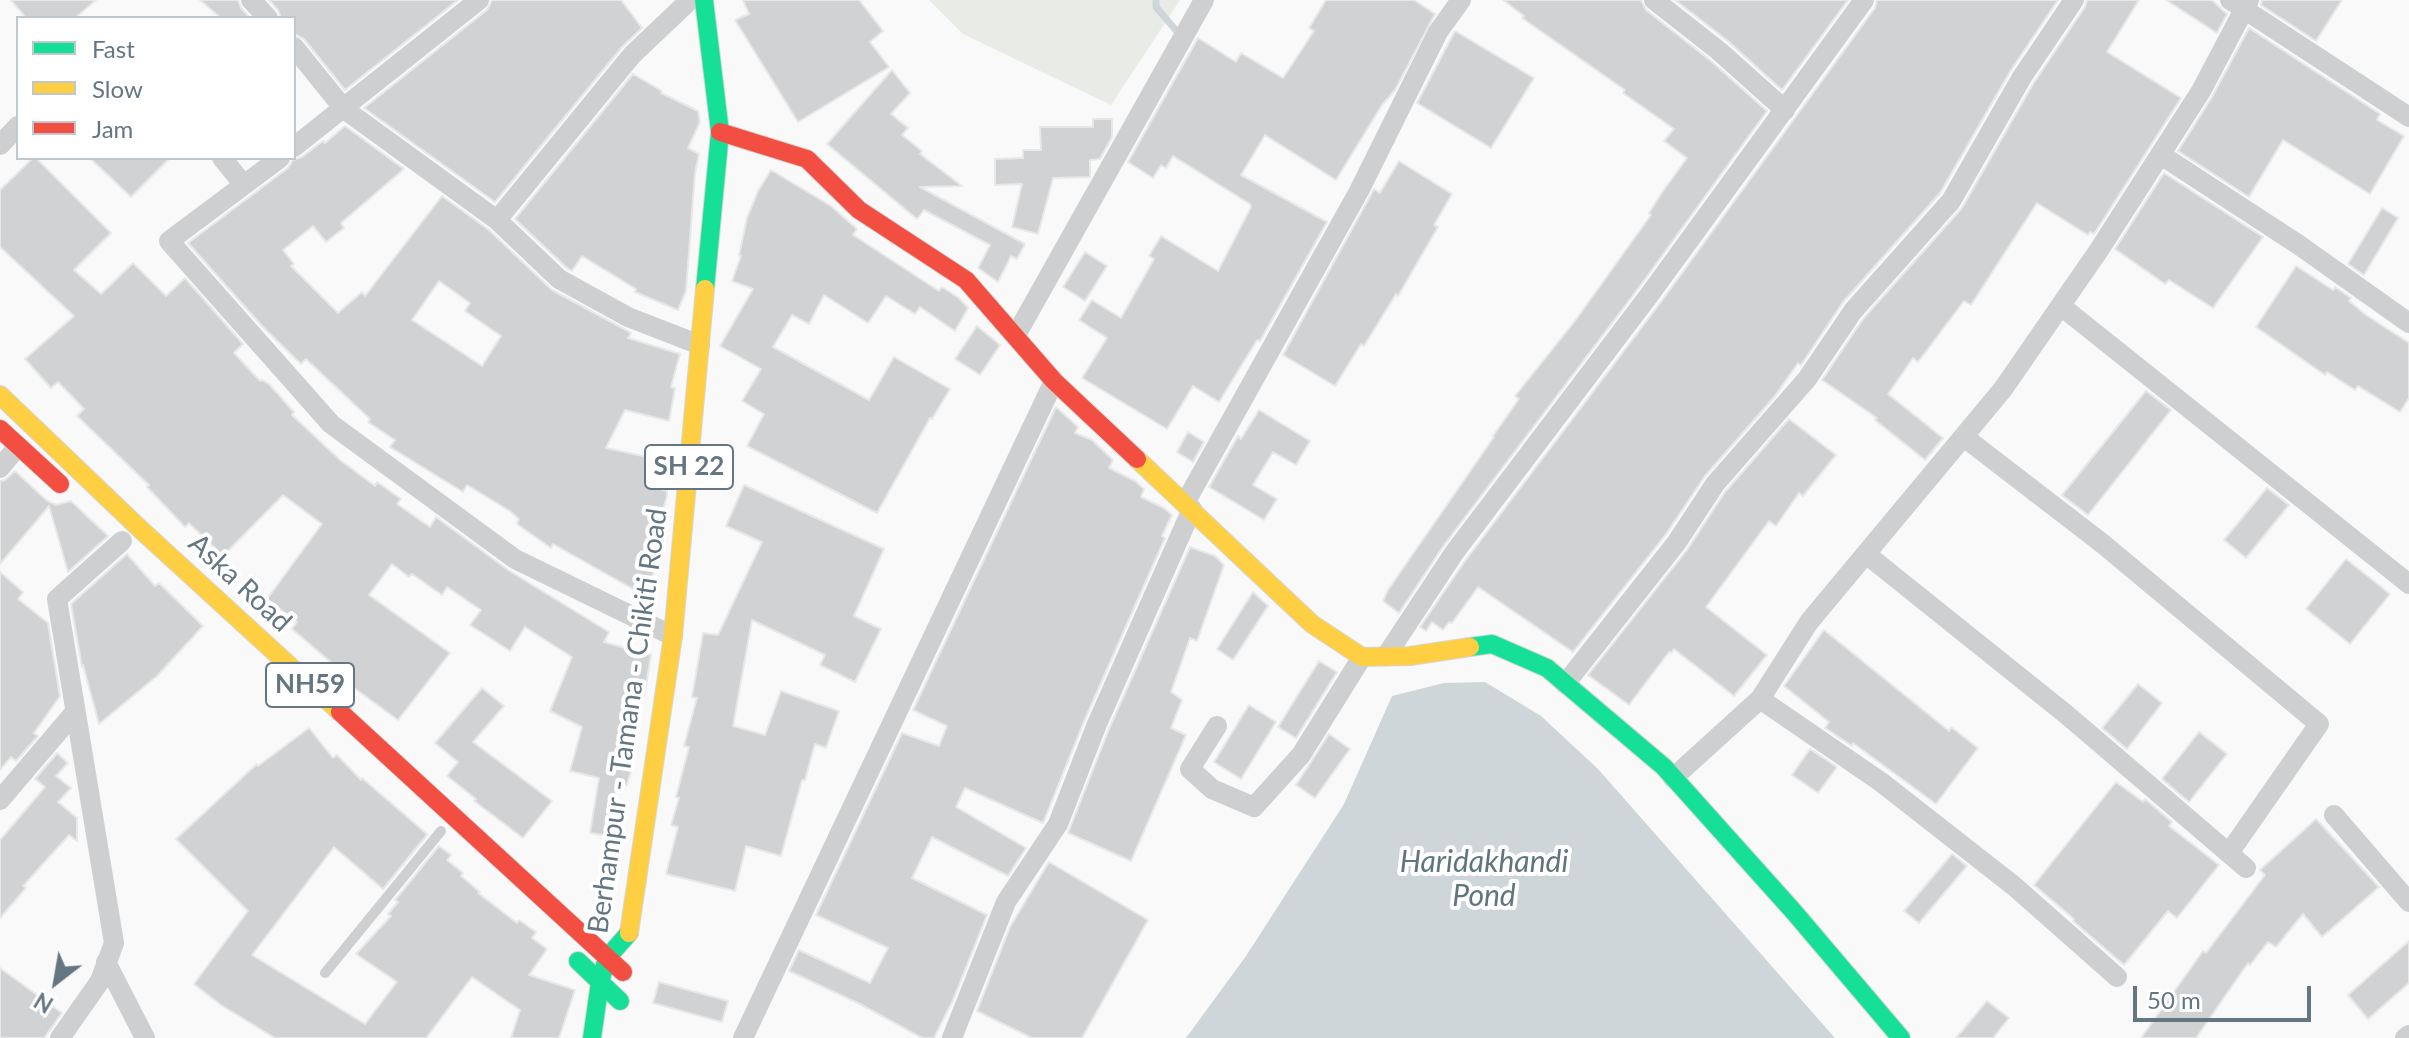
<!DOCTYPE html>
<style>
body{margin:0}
#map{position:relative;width:2409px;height:1038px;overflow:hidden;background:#f9f9f9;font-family:Lato,sans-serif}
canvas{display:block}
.legend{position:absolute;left:16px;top:16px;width:280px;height:144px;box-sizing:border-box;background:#fff;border:2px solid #c1c8cd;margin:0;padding:10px 14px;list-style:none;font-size:24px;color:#657683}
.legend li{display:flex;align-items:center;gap:16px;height:40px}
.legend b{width:40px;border:2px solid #c1c8cd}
.north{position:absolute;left:16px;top:942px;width:80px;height:80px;-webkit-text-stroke:6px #fff;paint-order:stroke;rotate:211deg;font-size:22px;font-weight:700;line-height:32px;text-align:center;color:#657683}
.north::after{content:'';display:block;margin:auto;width:28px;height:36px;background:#657683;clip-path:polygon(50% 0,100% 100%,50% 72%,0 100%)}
.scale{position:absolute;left:2133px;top:986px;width:178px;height:36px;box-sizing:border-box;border:4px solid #657683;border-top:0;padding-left:10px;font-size:24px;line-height:28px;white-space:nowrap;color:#657683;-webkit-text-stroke:6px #fff;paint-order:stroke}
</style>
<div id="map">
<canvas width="2409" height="1038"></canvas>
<ul class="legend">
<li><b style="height:10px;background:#16e098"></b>Fast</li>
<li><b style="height:10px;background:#ffcf43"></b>Slow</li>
<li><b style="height:10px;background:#f24e42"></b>Jam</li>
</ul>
<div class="north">N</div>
<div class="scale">50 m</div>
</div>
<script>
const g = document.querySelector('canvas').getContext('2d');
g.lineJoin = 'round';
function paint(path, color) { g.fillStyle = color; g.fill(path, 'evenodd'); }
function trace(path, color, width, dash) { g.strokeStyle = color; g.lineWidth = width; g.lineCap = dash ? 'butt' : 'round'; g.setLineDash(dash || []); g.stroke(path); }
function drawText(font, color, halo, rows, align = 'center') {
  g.font = font + ' Lato,sans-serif'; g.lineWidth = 8; g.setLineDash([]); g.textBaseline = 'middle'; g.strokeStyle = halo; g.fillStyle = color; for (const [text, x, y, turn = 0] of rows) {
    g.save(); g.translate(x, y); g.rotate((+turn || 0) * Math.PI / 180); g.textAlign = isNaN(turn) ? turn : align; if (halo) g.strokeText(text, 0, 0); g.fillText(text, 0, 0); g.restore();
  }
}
const green = new Path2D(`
 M929 0H1180L1111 105 963 34Z`);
const water = new Path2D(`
 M1485 682 1541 716 1598 769 1835 1038H1186L1246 956 1344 804 1392 696 1444 683Z`);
const stream = new Path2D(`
 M1156 0V7L1180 35`);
const building = new Path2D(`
 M11 0H96L75 18H26Z
 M200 0H238L241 8 250 18H221Z
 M269 0H458L345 90 304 39 294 34V18H281L278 10Z
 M492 0H621L642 28 622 47 495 202 364 108 487 10Z
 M743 0H859L883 31 870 42 889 67 798 122 735 20 749 14Z
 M1326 0H1414L1435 14 1395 90 1382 105 1336 180 1265 135 1241 175 1327 222 1260 341 1257 340 1219 402 1193 386 1167 429 1082 378 1107 338 1079 320 1092 300 1121 318 1154 259 1149 256 1161 236 1218 271 1251 207 1250 204 1173 156 1166 168 1161 165 1153 178 1128 162 1198 38 1236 62 1241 53 1283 78 1314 31 1309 28Z
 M1503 0H1641L1646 10 1711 61 1767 111 1640 286 1444 545 1399 613 1383 601 1388 590 1494 437 1493 436 1519 399 1515 396 1575 321 1651 215 1649 213 1663 191 1687 158 1664 141 1674 129 1623 93 1625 90 1522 18 1524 16Z
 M1675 0H1848L1782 90 1728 41Z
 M1877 0H2058L2011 70 1940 193 1843 302 1801 365 1798 363 1775 396 1705 476 1666 534 1573 652 1478 587 1452 623 1449 622 1443 630 1432 622 1426 631 1420 627 1465 561 1661 302 1875 8Z
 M2087 0H2139L2107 52 2181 98 2094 234 2090 232 2088 235 2037 203 1971 305 1964 301 1918 362 1913 358 1888 394 1943 438 1925 460 1875 420 1877 418 1822 380 1863 319 1962 208 2033 84 2085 7Z
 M2166 0H2212L2227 14 2217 33Z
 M2262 0H2342L2316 41 2261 5Z
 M2249 28 2380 114 2377 120 2404 136 2370 194 2283 140 2249 197 2178 151 2212 97Z
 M1455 31 1534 78 1491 148 1417 103Z
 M892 70 910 93 891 114 908 128 902 135 922 151 920 154 962 186 920 187 1025 244 1017 259 1011 256 998 282 978 268 990 245 924 210 917 219 827 144Z
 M633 74 662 91 661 93 698 111 700 122 688 148 699 154 695 173 686 291 678 310 635 292 636 289 582 256 572 271 567 268 515 219Z
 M1093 119H1112V137L1100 159 1090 160V177L1053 178 1038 234 1012 227 1022 184 995 185V159L1023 158V150H1041L1040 127H1093Z
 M345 126 404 169 341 223 344 228 326 242 313 226 283 250 294 264 291 266 338 313 362 292 365 296 442 196 489 230 552 290 626 330 631 333 628 338 680 354 671 387 675 388 669 421 625 410 606 448 661 460 655 487 667 491V496L648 560 658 565 642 594 553 544 551 548 517 524 519 519 510 511 467 485 463 492 390 447 395 440 368 422 370 419 306 359 301 364 263 327 188 243 288 168 293 160 302 157 323 141 325 143ZM439 281 470 303 465 311 501 336 482 366 412 320Z
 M33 158H36L111 233 74 270 101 294 133 263 166 296 185 278 243 344 234 353 260 381 262 380 269 384 294 412 292 415 340 460 375 486 377 482 401 499 397 504 430 527 436 517 508 570 609 632 604 642 651 655 645 692 626 762 633 764 627 785 617 783 608 836 590 833 599 778 570 771 582 727 550 711 572 657 525 627 510 651 470 625 481 610 447 587 442 595 412 574 409 577 392 564 369 595 450 653 398 720 335 674 339 669 292 629 297 622 267 599 322 524 283 495 223 556 189 523 185 527 147 487 149 485 77 416 84 409 58 382 51 388 25 359 74 316 0 247V190Z
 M90 158H170L131 197Z
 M1399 161 1452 194 1434 225 1438 227 1398 296 1396 294 1364 346 1361 344 1335 386 1283 355 1374 189 1380 193Z
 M771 170 831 206 857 229 853 235 939 291 942 287 959 298 968 308 955 331 920 307 915 314 886 296 868 323 824 295 809 324 792 315 773 347 869 400 894 357 950 389 932 419 930 418 877 513 747 446 764 414 742 401 761 369 720 346 753 289 732 281 741 256H739L747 218 758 191Z
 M2164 173 2263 237 2213 308 2169 280 2165 284 2115 249Z
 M2382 208 2398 218 2364 275 2348 264Z
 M1085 252 1107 266 1085 301 1063 287Z
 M2296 266 2333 290 2335 287 2351 298 2349 301 2366 315 2409 343V398L2400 412 2358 386 2355 390 2327 372 2325 375 2256 327Z
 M977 326 1000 345 980 375 955 359Z
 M2146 391 2171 410 2088 515 2062 495Z
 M1056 407 1078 427 1075 433 1092 440 1113 460 1109 468 1135 481 1144 489 1141 497 1164 508 1172 515 1162 536 1165 538 1085 719 1043 823 965 788 956 807 1026 848 1008 876 932 837 912 878 987 915 953 1000 934 1038H922L860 1004 789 971 799 950 870 983 888 948 816 915 902 733 939 746 947 726 913 710Z
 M1259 410 1310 441 1296 465 1273 452 1253 485 1277 499 1264 520 1209 487 1238 436 1241 439Z
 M1789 419 1836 455 1803 496 1799 493 1776 526 1769 521 1706 607 1767 655 1734 696 1674 649 1671 653 1669 652 1629 705 1588 675 1687 550 1725 492Z
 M1188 432 1204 442 1193 462 1177 452Z
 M15 471 46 500 56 505 71 501 108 536 68 572 49 506 0 564V481L5 480Z
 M744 485 884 549 854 616 881 629 855 682 820 665 825 655 752 620 733 726 765 735 781 691 839 711 826 748 815 744 805 780H802L781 856 746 846 735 891 666 874 678 827 671 825 679 798 676 797 689 747 684 746 697 698 692 697 703 633 718 635 762 542 726 526Z
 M2267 488 2289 505 2246 558 2224 540Z
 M1190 547 1215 556 1224 565 1197 641 1190 638 1171 692 1182 700 1171 728 1186 735 1131 861 1068 833 1109 729Z
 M127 554 155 586 159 583 203 626 157 676 99 724 83 665 82 667 71 604Z
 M2346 559 2390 594 2350 644 2306 609Z
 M0 572 23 592 18 599 48 623 60 696 34 733 38 736 16 761 11 757 0 770Z
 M1253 592 1268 606 1233 660 1217 649Z
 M1824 630 1949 731 1951 727 1978 748 1936 804 1853 743 1852 746 1825 728 1829 722 1784 686Z
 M1319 661 1337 672 1296 738 1278 727Z
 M2138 684 2162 703 2127 749 2102 728Z
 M482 688 504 706 473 742 552 801 523 838 474 801 476 799 447 776 458 762 435 743Z
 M1249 705 1276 722 1241 779 1214 762Z
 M309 728 333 758 337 755 361 780 362 778 427 834 426 836 383 889 334 847 252 955 365 1024 397 982 356 954 391 916 388 914 398 902 395 900 439 846 451 855 447 860 463 873 461 876 480 892 478 893 517 923 519 920 536 932 532 938 547 949 529 975 575 990 559 1038H511L520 1010 472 977 426 1038H275L221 1005 194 984 248 911 176 839 257 764 258 766Z
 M2199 732 2227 754 2189 802 2162 779Z
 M1329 734 1350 749 1315 798 1296 785Z
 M1810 749 1837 767 1818 793 1792 775Z
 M57 753 68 763 56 776 71 788 58 802 77 818V841L69 835 23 886 26 888 0 918V840L45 787 35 779Z
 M2116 782 2143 802 2145 799 2172 822 2169 826 2219 865 2177 918 2168 911 2124 965 2073 921 2074 919 2034 885Z
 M2316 819 2379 887 2322 937 2303 914 2276 947 2268 942 2250 965 2248 963 2196 1038H2141L2203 951 2206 953 2265 875 2260 870Z
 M1952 854 1967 866 1919 923 1904 911Z
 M1049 862 1148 920 1082 1038H1032L977 1011 1010 927Z
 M2409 941V983L2368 1019 2348 995Z
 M0 968 62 1013 44 1038H0Z
 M659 982 728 1001 722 1022 653 1003Z
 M1987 1001 2009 1018 1993 1038H1956Z`);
const lane = new Path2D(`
 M325 973 441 831`);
const street = new Path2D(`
 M251 0 268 18
 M1654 0 1719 51 1785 110
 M2230 0 2409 117
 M294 47 344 109 497 220 559 279 628 317 700 345
 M0 145 18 126
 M294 147 479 0
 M2161 155 2299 245 2409 323
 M222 158 244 185
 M280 158 169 241 331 424 515 559 673 636
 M497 220 632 55 690 0
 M2061 306 2409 584
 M1016 335 1204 0
 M1964 437 2103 544 2319 724 2229 853
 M0 468 18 446
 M1185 503 1359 191 1438 32 1461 0
 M1866 554 2067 715 2246 868
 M1386 656 1454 553 1650 294 1864 0
 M1565 684 1677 542 1715 484 1807 379 1853 311 1951 201 2022 77 2074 0
 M1760 699 1881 782 2014 886 2117 977
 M1217 726 1190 769 1212 789 1254 807 1301 755 1362 657
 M1673 778 1760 699 1809 622 2003 389 2099 250 2201 91 2249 0
 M0 800 75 712
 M2334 815 2409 902
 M106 962 145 1038
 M60 1038 100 981 114 943 57 599 122 541
 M743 1038 1054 381
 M952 1038 1006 902 1058 824 1097 724 1192 509
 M2405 1038 2409 1035`);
const fast = new Path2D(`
 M704 0 720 132 705 289
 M1470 647 1492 644 1547 668 1664 767 1794 912 1901 1038
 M578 961 620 1001
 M592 1038 600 982 607 958 629 933`);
const slow = new Path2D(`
 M0 395 138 527 340 712
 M1137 459 1312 624 1362 657 1410 656 1470 647
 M629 933 673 636 705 289`);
const jam = new Path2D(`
 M720 132 807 159 859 210 966 280 1054 381 1137 459
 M0 429 60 484
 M340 712 623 972`);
const shields = [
 [689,467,88],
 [310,685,88]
];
const shieldNames = [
 ["SH 22",689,467],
 ["NH59",310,685]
];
const streetNames = [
 ["Aska Road",240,583,43],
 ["Berhampur - Tamana - Chikiti Road",628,721,-82]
];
const waterNames = [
 ["Haridakhandi",1484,862],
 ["Pond",1484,896]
];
paint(green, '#e8ebe6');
paint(water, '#ced6d9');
trace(stream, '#ced6d9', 7);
paint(building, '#d0d2d3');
trace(building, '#e8e8e8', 2);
trace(fast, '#d5d6d7', 20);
trace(slow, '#d5d6d7', 20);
trace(jam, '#d5d6d7', 20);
trace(lane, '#cecfd0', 10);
trace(street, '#cecfd0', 20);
trace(fast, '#16e098', 18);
trace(slow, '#ffcf43', 18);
trace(jam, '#f24e42', 18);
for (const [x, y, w] of shields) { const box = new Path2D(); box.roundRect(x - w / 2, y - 22, w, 44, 6); g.fillStyle = '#fff'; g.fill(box); trace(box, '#657683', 2); }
drawText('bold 26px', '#657683', null, shieldNames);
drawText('28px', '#657683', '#fff', streetNames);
drawText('italic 30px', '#60757c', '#fff', waterNames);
</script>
